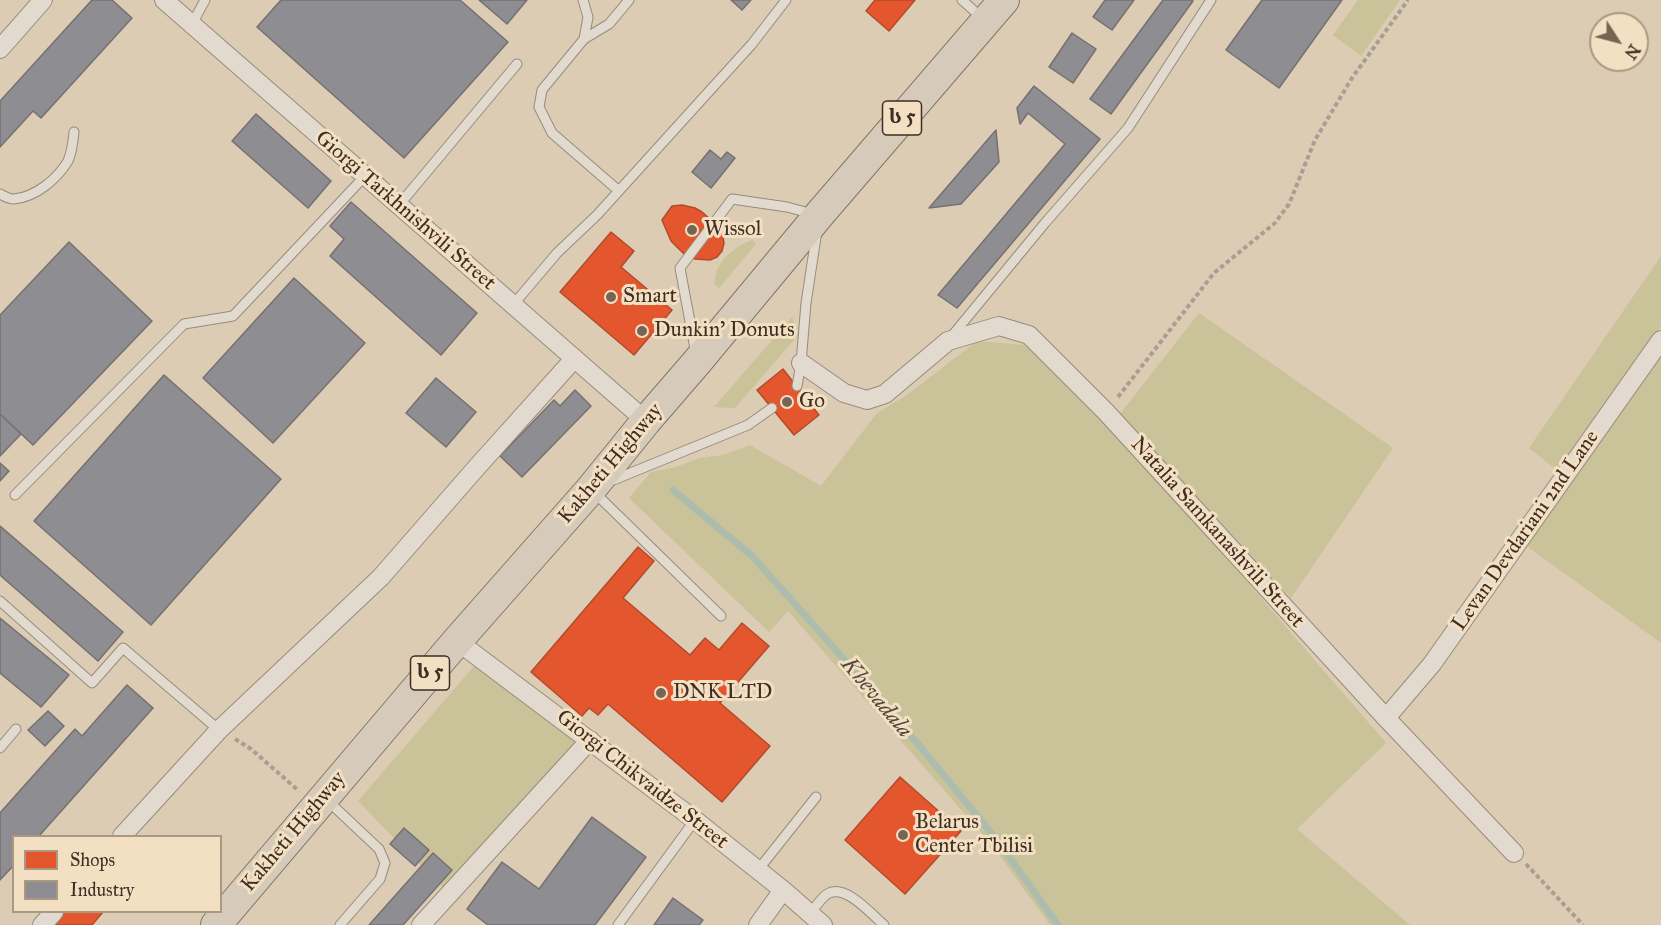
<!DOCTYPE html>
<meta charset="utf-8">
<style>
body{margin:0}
#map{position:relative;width:1661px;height:925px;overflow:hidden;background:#dbccb3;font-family:"IM FELL Great Primer",serif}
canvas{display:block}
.legend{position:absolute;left:12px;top:835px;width:210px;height:78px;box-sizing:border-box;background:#f3e0c3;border:2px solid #ab9883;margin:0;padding:8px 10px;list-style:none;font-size:18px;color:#402d23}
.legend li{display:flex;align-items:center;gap:12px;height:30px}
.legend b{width:30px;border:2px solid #ab9883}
.north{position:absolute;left:1589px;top:12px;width:60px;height:60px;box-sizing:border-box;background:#f3e0c3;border:2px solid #ab9883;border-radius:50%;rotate:126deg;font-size:16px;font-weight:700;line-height:24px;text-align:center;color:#402d23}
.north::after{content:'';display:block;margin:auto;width:21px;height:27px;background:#766555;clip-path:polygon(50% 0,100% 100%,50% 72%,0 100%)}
</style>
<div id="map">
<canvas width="1661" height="925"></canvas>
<ul class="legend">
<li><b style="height:16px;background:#e4572e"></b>Shops</li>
<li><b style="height:16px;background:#8d8d92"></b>Industry</li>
</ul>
<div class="north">N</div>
</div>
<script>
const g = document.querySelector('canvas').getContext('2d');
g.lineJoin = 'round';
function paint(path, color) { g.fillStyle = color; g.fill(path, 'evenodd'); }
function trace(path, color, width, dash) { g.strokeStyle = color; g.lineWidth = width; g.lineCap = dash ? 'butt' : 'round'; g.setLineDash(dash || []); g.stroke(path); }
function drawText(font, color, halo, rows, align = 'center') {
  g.font = font + ' "IM FELL Great Primer","Noto Serif Georgian",serif'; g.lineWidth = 6; g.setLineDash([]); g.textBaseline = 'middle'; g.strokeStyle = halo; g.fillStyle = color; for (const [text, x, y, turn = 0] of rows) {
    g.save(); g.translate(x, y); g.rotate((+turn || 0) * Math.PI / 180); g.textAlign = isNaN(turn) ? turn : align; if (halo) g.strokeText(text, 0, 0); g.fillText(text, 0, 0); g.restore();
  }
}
const green = new Path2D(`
 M1358 0H1400L1361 56 1333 35Z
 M752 240 756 244 719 288 715 285C713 263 734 247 752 240Z
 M1661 256V326L1557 470 1529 448Z
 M1199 313 1393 448 1291 598 1120 414Z
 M792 317 798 335 735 408 714 407Z
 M977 341 1024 345 1041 356 1150 469 1386 743 1297 829 1410 925H1050L992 845 788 611 769 632 629 498 651 472 676 467 700 458 723 455 750 445 821 486 877 413 907 395Z
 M1661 355V643L1525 545Z
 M481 658 590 740 449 894 358 801Z`);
const shops = new Path2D(`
 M875 0H915L889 31 866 11Z
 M682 205 695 208 702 212 717 225 723 237 724 243 722 251 717 257 710 260 695 259 683 253 671 241 662 220 672 206Z
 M611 232 634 251 621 267 672 310 634 355 560 292Z
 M783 369 819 415 794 435 757 390Z
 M638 547 654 561 623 598 690 655 705 638 719 650 742 623 769 646 720 703 770 746 722 802 608 704 598 715 589 708 582 716 531 672Z
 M900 777 961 831 905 894 845 840Z
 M64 912H103L92 925H50Z`);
const industry = new Path2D(`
 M92 0H112L132 18 41 118 33 111 0 147V101Z
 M281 0H460L508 42 404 158 257 27Z
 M479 0H527L507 24Z
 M731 0H751L742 10Z
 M1105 0H1134L1112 30 1093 17Z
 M1163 0H1191L1193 1 1111 114 1090 99Z
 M1262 0H1342L1279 88 1226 50Z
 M1072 33 1096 49 1073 83 1049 67Z
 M1034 86 1100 139 957 308 938 295 1065 144 1028 113 1020 124 1017 108Z
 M256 114 331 181 308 208 232 141Z
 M996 130 999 162 961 204 929 208Z
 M710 150 721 159 727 152 735 158 711 188 692 172Z
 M351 202 477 313 441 355 330 256 344 239 330 226Z
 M69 242 152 321 33 445 0 414V315Z
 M294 278 365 343 273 443 203 378Z
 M164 375 281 479 151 625 34 521Z
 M436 378 476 412 446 447 406 413Z
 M575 390 591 406 522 477 500 456 554 400 560 406Z
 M0 414 21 434 0 456Z
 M0 463 9 471 0 481Z
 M0 526 123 632 98 661 0 575Z
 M0 618 69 675 41 707 0 673Z
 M127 685 153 708 39 836H14V865L0 880V813L75 729 82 736Z
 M48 711 64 726 45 746 28 730Z
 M592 817 646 857 595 925H488L467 909 502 862 539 889Z
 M404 828 429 850 415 866 390 844Z
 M433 853 452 870 403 925H369Z
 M673 898 703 920 699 925H654Z`);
const stream = new Path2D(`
 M673 490 752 556 827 640 918 744 997 840 1058 925`);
const path = new Path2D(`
 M1118 397 1214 273 1275 223 1289 204 1315 140 1352 78 1408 0
 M235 739 251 749 299 791
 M1526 864 1583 925`);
const service = new Path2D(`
 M583 0 588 17 584 39 542 90 539 107 552 133 619 191
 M962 0 982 18
 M192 24 205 0
 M584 39 609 24 629 0
 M0 194C4 196 9 199 14 199 36 197 57 179 68 161 72 152 73 142 74 132
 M399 205 517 64
 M513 305 557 253 597 215 752 44 786 0
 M951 337 1045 223 1128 128 1211 0
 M696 354 680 268 732 199 787 207 813 214
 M797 386 801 363 806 303 817 231
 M611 481 748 425 772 408
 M594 492 721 616
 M15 495 184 324 233 316 365 176
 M0 601 92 683 123 648 219 730
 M0 748 16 729
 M328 801 379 849 385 863 380 879 340 925
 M758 870 816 797
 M810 914C815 908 822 896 829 893 847 885 871 914 884 925
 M618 925 695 820`);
const minor = new Path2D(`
 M164 0 646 421
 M0 49 43 0
 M801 363 844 393 867 400 885 394 948 341 999 326 1029 335 1106 412 1386 718 1514 853
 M457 641 695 820 783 890 823 925
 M1386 718 1432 664 1661 340
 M122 836 219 730 381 577 477 467 574 359
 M42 925 54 912
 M421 925 590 740
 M758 925 783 890`);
const trunk = new Path2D(`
 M216 925 457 641 591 489 646 421 697 362 819 215 1004 0`);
const markers = [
 [692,230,6,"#766555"],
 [611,297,6,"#766555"],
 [642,331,6,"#766555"],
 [787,402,6,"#766555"],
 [661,693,6,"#766555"],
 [903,835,6,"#766555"]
];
const shields = [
 [902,118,39],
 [430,673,39]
];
const shieldNames = [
 ["ს 5",902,118],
 ["ს 5",430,673]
];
const streetNames = [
 ["Giorgi Tarkhnishvili Street",405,211,41],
 ["Kakheti Highway",611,464,-50],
 ["Levan Devdariani 2nd Lane",1526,531,-55],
 ["Natalia Samkanashvili Street",1217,533,48],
 ["Giorgi Chikvaidze Street",642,780,38],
 ["Kakheti Highway",294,832,-50]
];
const poiNames = [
 ["Wissol",704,230],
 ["Smart",623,297],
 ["Dunkin' Donuts",654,331],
 ["Go",799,402],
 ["DNK LTD",673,693],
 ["Belarus",915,823],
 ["Center Tbilisi",915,847]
];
const waterNames = [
 ["Khevadala",876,698,50]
];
paint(green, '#cac298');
paint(shops, '#e4572e');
trace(shops, '#b34a2b', 1.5);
paint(industry, '#8d8d92');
trace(industry, '#767071', 1.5);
trace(stream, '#adbdad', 7);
trace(service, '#968c7d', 11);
trace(minor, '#968c7d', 20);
trace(trunk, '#817669', 32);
trace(path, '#a79f95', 4, [4.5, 3]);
trace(service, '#e2dace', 9);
trace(minor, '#e2dace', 18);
trace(trunk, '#d6cbba', 30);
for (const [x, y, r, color] of markers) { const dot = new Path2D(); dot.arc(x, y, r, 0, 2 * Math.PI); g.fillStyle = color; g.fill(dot); trace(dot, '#f3e0c3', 2); }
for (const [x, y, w] of shields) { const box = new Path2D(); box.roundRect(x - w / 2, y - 17, w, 34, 4.5); g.fillStyle = '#f3e0c3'; g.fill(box); trace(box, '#402d23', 1.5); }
drawText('bold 20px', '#402d23', null, shieldNames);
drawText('21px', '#402d23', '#f3e0c3', streetNames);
drawText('21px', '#402d23', '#f3e0c3', poiNames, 'left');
drawText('italic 22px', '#52483e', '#f3e0c3', waterNames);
</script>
